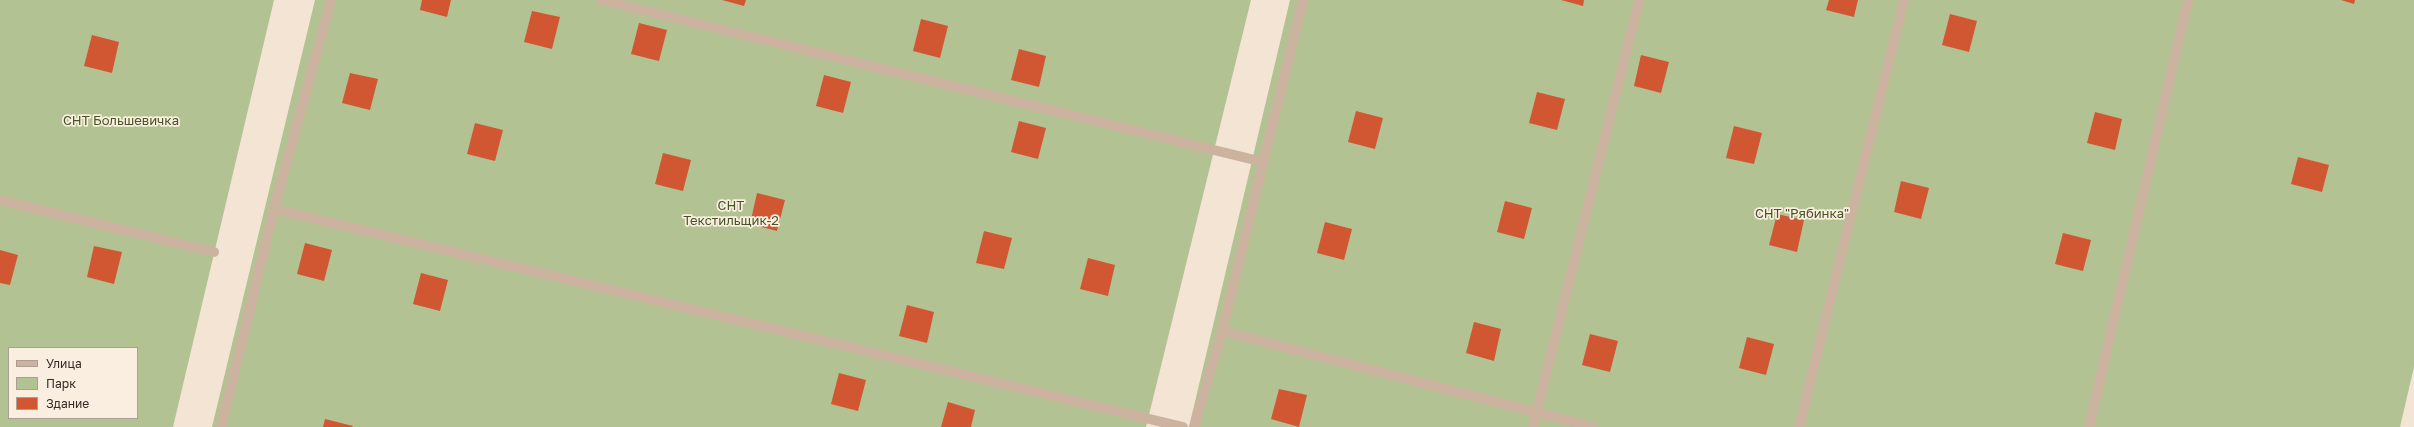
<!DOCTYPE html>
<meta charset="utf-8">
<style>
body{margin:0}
#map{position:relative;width:2414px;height:427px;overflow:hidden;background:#f3e4d4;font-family:"Golos Text",sans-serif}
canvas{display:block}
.legend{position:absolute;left:8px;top:347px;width:130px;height:72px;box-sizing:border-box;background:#faeee0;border:1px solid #ab9f95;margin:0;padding:5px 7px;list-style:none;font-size:12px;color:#342924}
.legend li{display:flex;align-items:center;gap:8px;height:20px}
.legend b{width:20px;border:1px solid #ab9f95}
</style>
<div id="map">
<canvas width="2414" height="427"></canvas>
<ul class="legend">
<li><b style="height:5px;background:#cbb3a0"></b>Улица</li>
<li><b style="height:11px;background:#b3c293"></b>Парк</li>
<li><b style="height:11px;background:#d15733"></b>Здание</li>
</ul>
</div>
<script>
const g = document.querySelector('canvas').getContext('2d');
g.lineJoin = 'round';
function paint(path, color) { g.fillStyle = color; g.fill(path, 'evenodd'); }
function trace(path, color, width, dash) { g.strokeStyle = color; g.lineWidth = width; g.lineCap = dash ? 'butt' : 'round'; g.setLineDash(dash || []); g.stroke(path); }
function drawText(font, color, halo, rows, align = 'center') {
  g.font = font + ' "Golos Text",sans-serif'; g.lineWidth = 3.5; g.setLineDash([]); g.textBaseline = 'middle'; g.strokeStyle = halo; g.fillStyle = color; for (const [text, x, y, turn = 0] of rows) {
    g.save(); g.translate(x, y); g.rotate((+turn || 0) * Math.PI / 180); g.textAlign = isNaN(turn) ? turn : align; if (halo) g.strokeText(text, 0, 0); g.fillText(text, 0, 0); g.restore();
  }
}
const green = new Path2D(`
 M0 0H274L173 427H0ZM9 348H137V418H9Z
 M315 0H1251L1146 427H212Z
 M1290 0H2414V367L2400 427H1189Z`);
const building = new Path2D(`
 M422 0H451L447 17 420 10Z
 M722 0H746L744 6Z
 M1561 0H1584L1583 6Z
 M1829 0H1858L1854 17 1826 10Z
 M2341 0H2355L2354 4Z
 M532 11 560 17 552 49 524 42Z
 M1950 14 1977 21 1969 52 1942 45Z
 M921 19 948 26 940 58 913 51Z
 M639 23 667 30 659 61 631 54Z
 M92 35 119 42 112 73 84 66Z
 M1019 49 1046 56 1039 87 1011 80Z
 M1641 55 1669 62 1661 93 1634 86Z
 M350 73 378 79 370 110 342 103Z
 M824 75 851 82 843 113 816 106Z
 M1537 92 1565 99 1557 130 1529 123Z
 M1356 111 1383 118 1375 149 1348 142Z
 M2095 112 2122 119 2115 150 2087 143Z
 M1019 121 1046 128 1038 159 1011 152Z
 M475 123 503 130 495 161 467 154Z
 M1734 126 1762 133 1754 164 1726 158Z
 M663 153 691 160 683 191 655 184Z
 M2298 157 2329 165 2322 192 2291 184Z
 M1901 181 1929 188 1921 219 1894 212Z
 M757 193 785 200 777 231 750 224Z
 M1505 201 1532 208 1524 239 1497 232Z
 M1777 214 1804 220 1797 252 1769 245Z
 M1325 222 1352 229 1344 260 1317 253Z
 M984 231 1012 238 1004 269 976 263Z
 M2063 233 2091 240 2083 271 2055 264Z
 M305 243 332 250 324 281 297 274Z
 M94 246 122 252 114 284 87 277Z
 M0 250 18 255 10 285 0 283Z
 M1088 258 1115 265 1108 296 1080 289Z
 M421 273 448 280 440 311 413 304Z
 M907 305 934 312 927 343 899 336Z
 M1474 322 1501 329 1494 361 1466 353Z
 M1590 334 1618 341 1610 372 1582 365Z
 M1747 337 1774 344 1766 375 1739 368Z
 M839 373 866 380 858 411 831 404Z
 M1279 389 1307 395 1299 427 1271 419Z
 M948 402 975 410 971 427H941Z
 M325 419 353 426 352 427H323Z`);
const minor = new Path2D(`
 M601 0 1263 162
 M0 200 214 252
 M274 209 1183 427
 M1222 331 1593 427
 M221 427 274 209 331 0
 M1194 427 1222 331 1303 0
 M1533 427 1639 0
 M1799 427 1904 0
 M2089 427 2188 0`);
const parkNames = [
 ["СНТ Большевичка",121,121],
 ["СНТ",731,206],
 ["Текстильщик-2",731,221],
 ["СНТ \"Рябинка\"",1802,214]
];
paint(green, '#b3c293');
paint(building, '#d15733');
trace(minor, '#cbb3a0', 10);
drawText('13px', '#445425', '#faeee0', parkNames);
</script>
